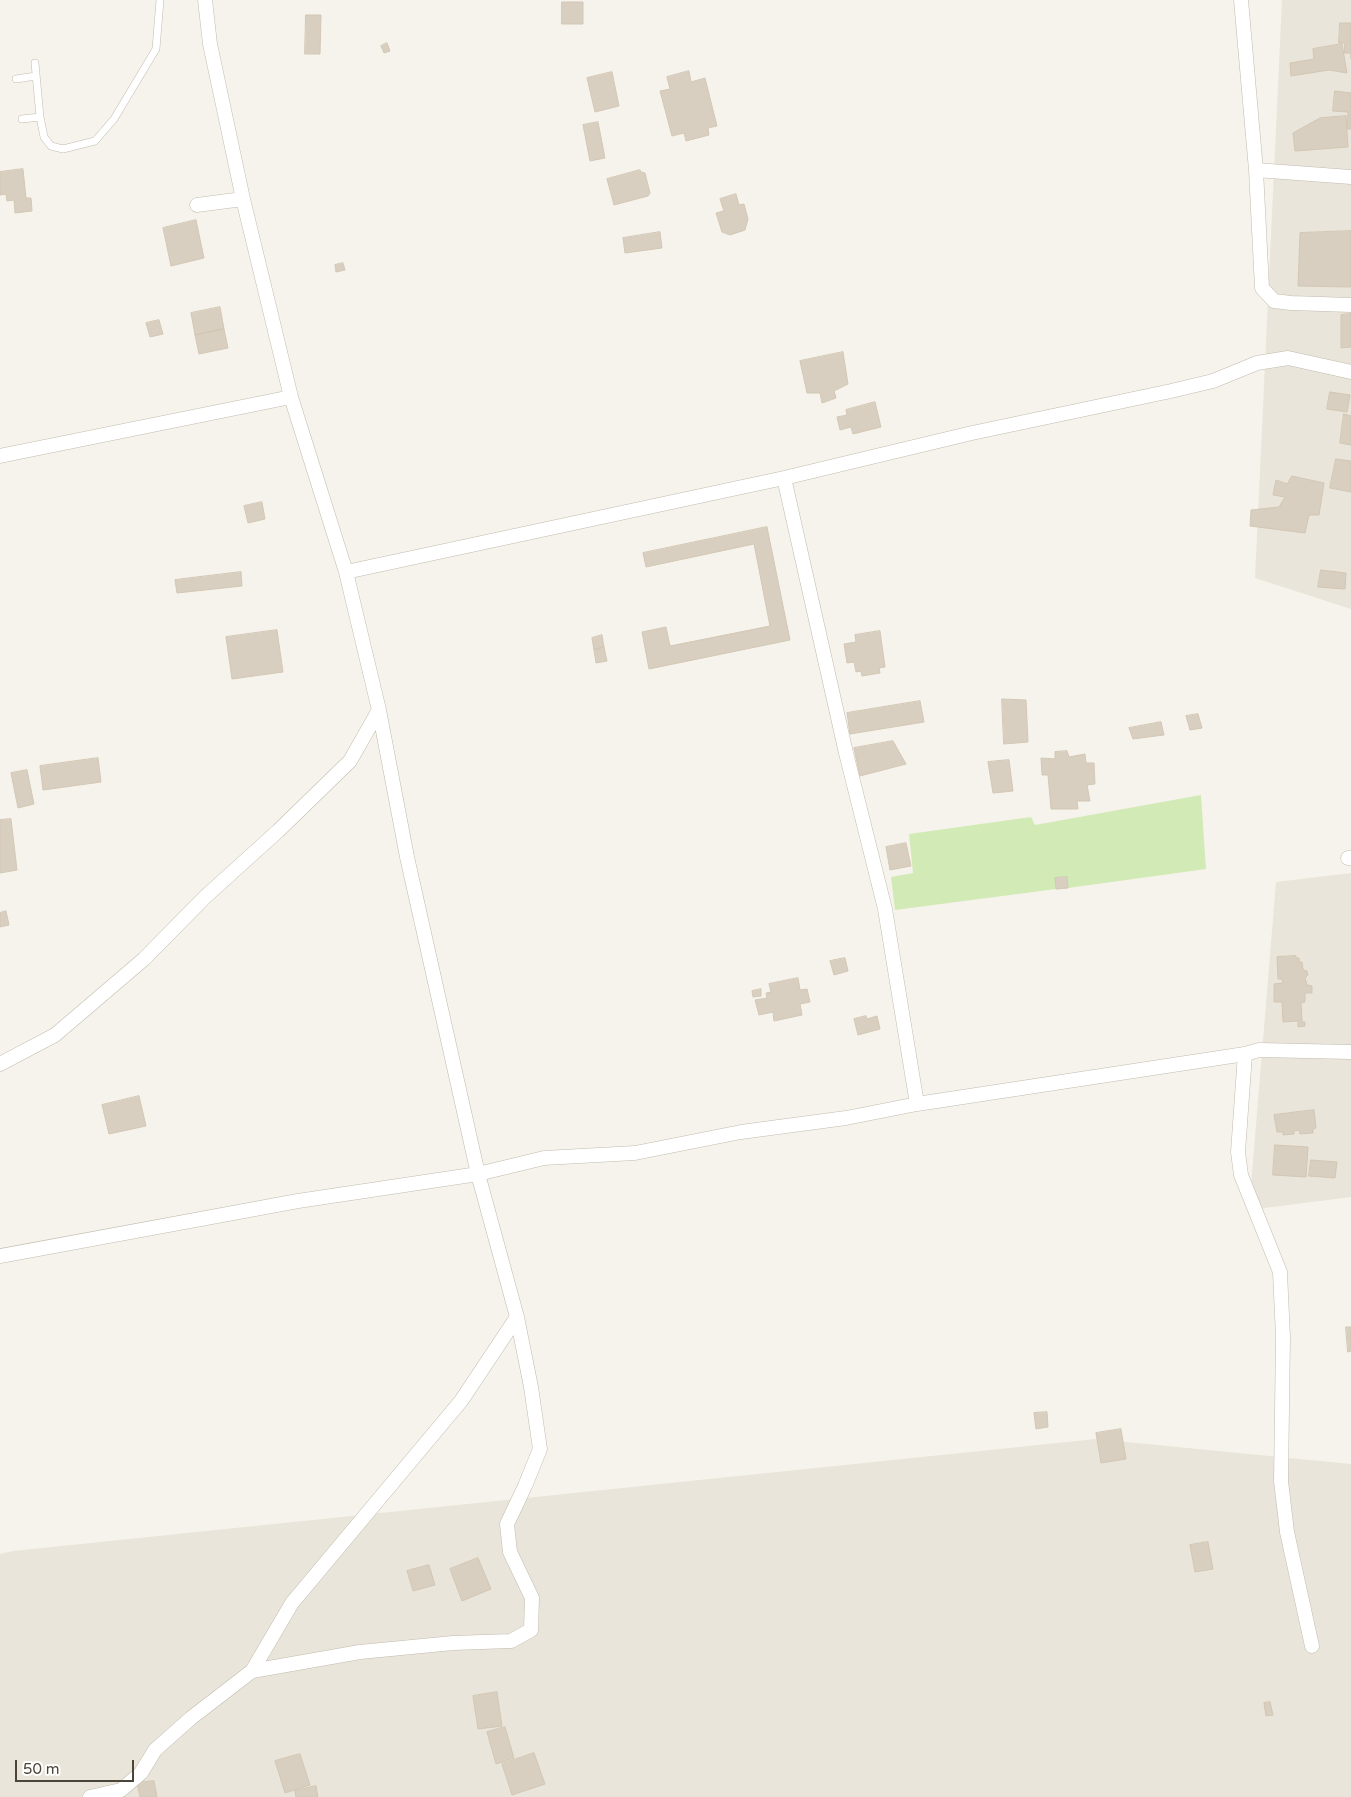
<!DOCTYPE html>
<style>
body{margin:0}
#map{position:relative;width:1351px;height:1797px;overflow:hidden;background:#f6f3ec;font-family:"Varela Round",sans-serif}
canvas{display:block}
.scale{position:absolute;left:15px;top:1760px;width:119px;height:22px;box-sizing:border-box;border:2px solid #4b4439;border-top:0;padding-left:6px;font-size:15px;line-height:18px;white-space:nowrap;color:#4b4439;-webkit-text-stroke:4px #fff;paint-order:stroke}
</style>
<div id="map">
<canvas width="1351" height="1797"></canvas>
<div class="scale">50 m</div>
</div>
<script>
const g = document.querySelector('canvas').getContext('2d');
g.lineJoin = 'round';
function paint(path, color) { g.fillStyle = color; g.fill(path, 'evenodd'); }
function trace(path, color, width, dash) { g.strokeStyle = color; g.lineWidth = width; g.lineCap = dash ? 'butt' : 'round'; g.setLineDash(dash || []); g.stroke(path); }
const residential = new Path2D(`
 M1282 0H1351V609L1255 578Z
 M1351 873V1197L1249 1210 1276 882Z
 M1096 1439 1351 1464V1797H0V1554L13 1551Z`);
const green = new Path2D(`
 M1201 795 1206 869 1068 888 1067 877 1055 878 1056 889 895 910 891 877 913 873 909 834 1031 817 1035 825Z`);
const building = new Path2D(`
 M562 2H583V24H562Z
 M306 15H321L320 54H305Z
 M1340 23H1351V59V53H1344L1345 43H1339Z
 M387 43 390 51 384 53 381 46Z
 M1342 44 1347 73 1329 70 1291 76 1290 63 1314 59 1313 49Z
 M689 71 691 82 705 78 717 126 708 128 709 135 686 141 684 133 672 136 660 91 670 89 667 77Z
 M612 72 619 106 595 112 587 78Z
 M1335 91 1351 93V129H1347L1348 112 1333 111Z
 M1346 116 1348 147 1295 151 1293 133 1320 118Z
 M598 122 605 158 590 161 583 125Z
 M23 169 26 198H31L32 211 15 213 14 200 7 201 6 194 0 195V172Z
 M640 170 641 172 645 173 650 193 648 196 614 205 607 179Z
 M736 194 739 205 744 204 748 219 745 230 730 235 722 232 716 213 724 211 720 199Z
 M196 220 204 258 171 266 163 228Z
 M1351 231V287L1298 286 1300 233Z
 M660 232 662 248 625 253 623 238Z
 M343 263 345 270 336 272 335 265Z
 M220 307 224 329 195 335 191 313Z
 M1351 314V347L1341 348V315Z
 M159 320 163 334 150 337 146 323Z
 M224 329 228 348 199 354 195 335Z
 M843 352 848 384 834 391 836 398 822 403 820 393H807L800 361Z
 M1330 392 1350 395 1347 412 1327 409Z
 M875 402 881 427 853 434 851 427 840 430 837 417 847 415 846 410Z
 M1344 414 1351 416V445L1340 443Z
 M1336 459 1351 461V492L1330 488Z
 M1292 476 1324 483 1319 515H1309L1305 533 1250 526 1251 510 1279 507 1285 497 1273 495 1276 480 1287 484Z
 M262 502 265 519 248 523 244 506Z
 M767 527 790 640 649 669 642 632 666 627 670 646 770 626 754 544 646 567 643 553Z
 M1321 570 1346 573 1345 589 1318 587Z
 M241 572 242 586 177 593 175 580Z
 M277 630 283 672 232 679 226 637Z
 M880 631 885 667 879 668 880 673 862 676 861 671 856 672 854 662 847 663 844 644 856 642 855 635Z
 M602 635 604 647 594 650 592 638Z
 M604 647 607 661 596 663 594 650Z
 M1002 699 1026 700 1028 742 1004 744Z
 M920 701 924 722 850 734 847 713Z
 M1198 714 1202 728 1190 730 1186 716Z
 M1161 722 1164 735 1133 739 1129 728Z
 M893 741 906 764 860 776 854 748Z
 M1067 751 1069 757 1085 754 1086 763H1094L1095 784 1087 785 1090 801H1077L1078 809H1051L1048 775H1042L1041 758 1055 759V752Z
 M98 758 101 782 43 790 40 766Z
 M1009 760 1013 791 993 793 988 762Z
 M27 770 34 804 18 808 11 773Z
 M11 819 17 870 0 873V820Z
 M906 843 911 866 890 870 886 847Z
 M1067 877 1068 888 1056 889 1055 878Z
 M6 911 9 925 0 927V913Z
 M1296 956V958H1299V962H1302L1303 970 1307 971 1308 975 1305 978 1307 985 1312 986V993H1305V1002L1301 1003 1302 1022H1305V1026L1298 1027V1021L1283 1022 1282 1002H1274V984L1283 983 1282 979H1278L1277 957Z
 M845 958 848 971 834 975 830 961Z
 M798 978 800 990 807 989 810 1002 800 1004 802 1015 774 1021 773 1012 759 1015 755 1000 767 998 766 993 771 992 769 984Z
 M761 989V996L753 997 752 991Z
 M866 1016 867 1019 877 1016 880 1029 858 1035 854 1019Z
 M139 1096 146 1126 109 1134 102 1105Z
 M1314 1110 1316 1128 1313 1129V1133L1300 1134 1299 1130 1294 1131V1134L1283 1135V1132H1277L1274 1115Z
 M1275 1145 1308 1147 1306 1177 1273 1175Z
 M1311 1160 1337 1162 1335 1178 1309 1176Z
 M1346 1327H1351V1351L1348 1352Z
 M1047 1412 1048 1427 1036 1429 1034 1413Z
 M1121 1429 1126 1459 1101 1463 1096 1433Z
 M1208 1542 1213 1569 1195 1572 1190 1545Z
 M478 1558 491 1589 462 1601 450 1569Z
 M429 1565 435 1585 413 1591 407 1571Z
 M497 1692 502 1726 478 1729 473 1696Z
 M1270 1702 1273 1715 1266 1716 1264 1703Z
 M505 1727 514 1758 496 1764 487 1732Z
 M534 1753 545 1784 512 1795 502 1764Z
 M300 1754 310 1785 285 1793 275 1761Z
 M154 1781 157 1797H140L137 1783Z
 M316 1786 318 1797H296L295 1791Z`);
const lane = new Path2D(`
 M35 63 40 117 44 137 51 146 63 149 95 141 114 119 156 49 160 0
 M16 79 36 76
 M22 119 40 117`);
const street = new Path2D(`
 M1241 0 1256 170 1262 288 1274 301 1291 303 1351 305
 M1256 170 1351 177
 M197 205 243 199
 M0 456 291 397
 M784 478 846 753 885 909 917 1104
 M346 572 784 478 972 433 1171 391 1213 381 1257 363 1288 358 1351 372
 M1348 858H1351
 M1245 1054 1238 1152 1241 1175 1280 1272 1283 1337 1281 1481 1287 1532 1312 1646
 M0 1064 55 1035 144 959 205 897 278 831 350 761 379 710
 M0 1256 298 1201 478 1174 544 1158 635 1153 741 1132 846 1118 917 1104 1245 1054 1259 1050 1351 1052
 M252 1671 292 1603 461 1401 517 1317
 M90 1797 121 1790 141 1773 155 1750 191 1718 252 1671 360 1652 453 1643 511 1641 531 1630 532 1598 510 1552 507 1524 525 1486 540 1449 531 1387 517 1317 478 1174 407 857 379 710 346 572 291 397 243 199 210 44 205 0`);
paint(residential, '#eae5da');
paint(green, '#d2eab5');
paint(building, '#d8cfc1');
trace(building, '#d3c7b4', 1);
trace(lane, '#c2bbae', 8);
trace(street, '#c2bbae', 15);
trace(lane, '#fff', 7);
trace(street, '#fff', 14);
</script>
